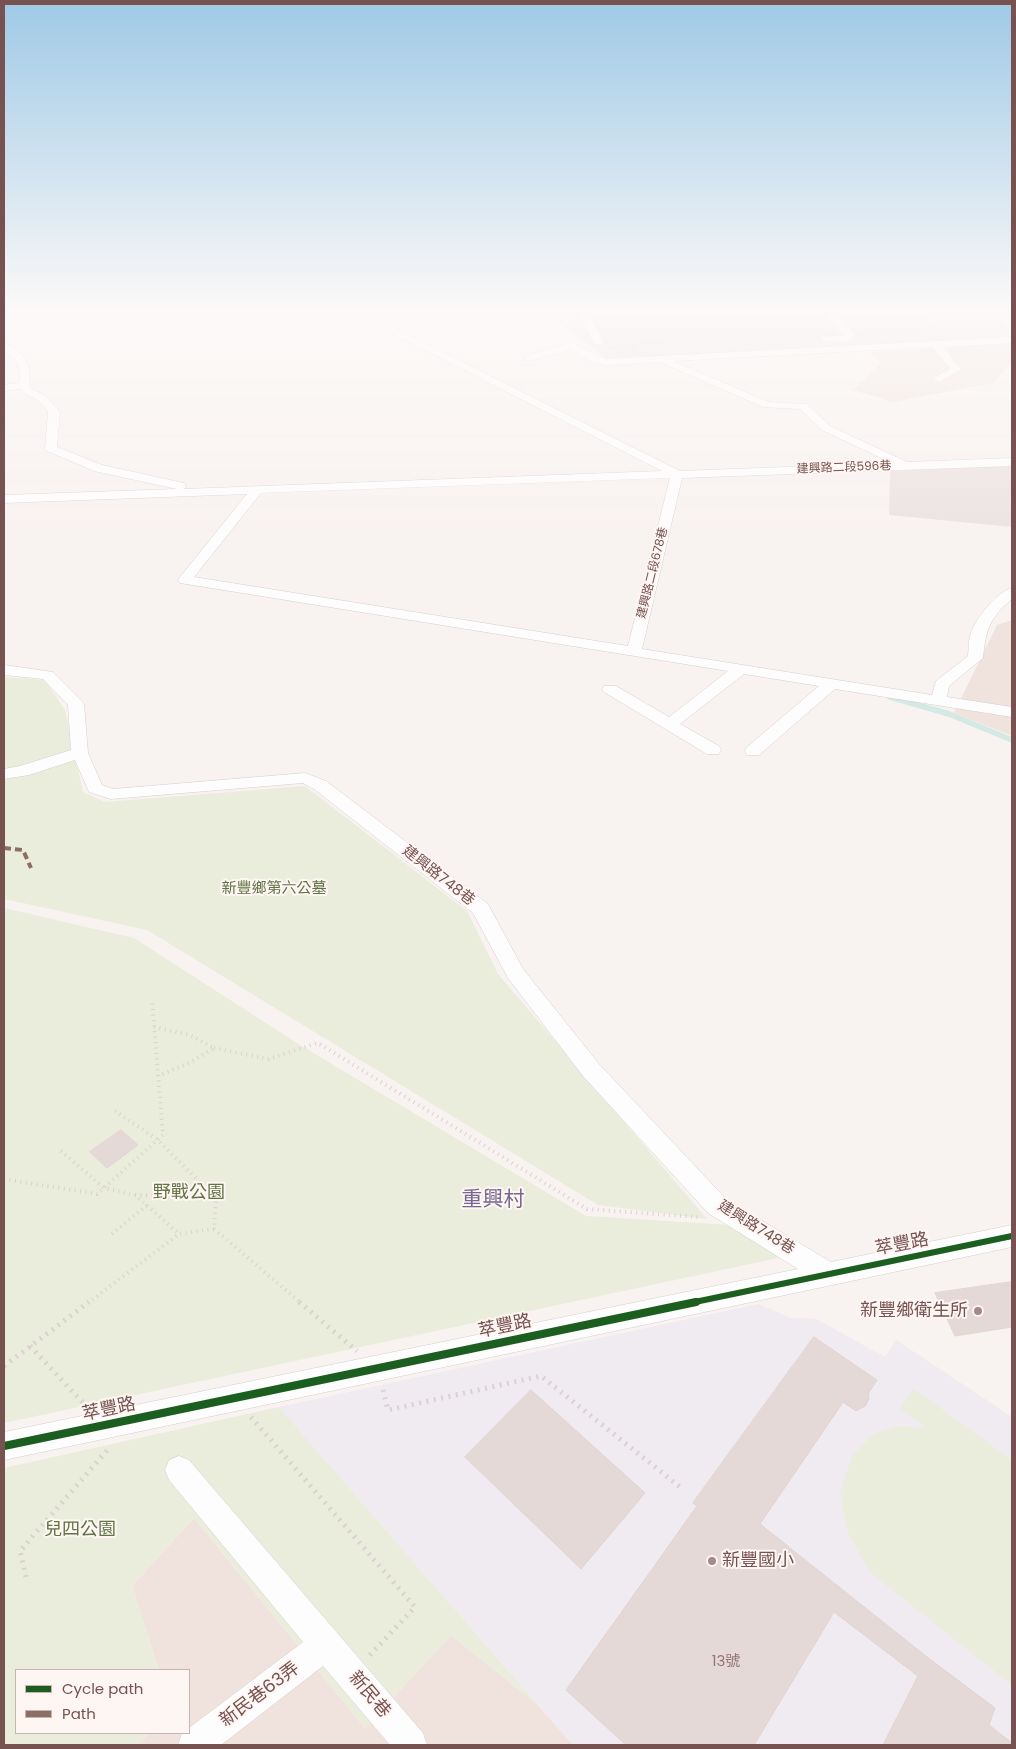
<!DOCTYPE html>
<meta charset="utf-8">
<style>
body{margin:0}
#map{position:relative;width:1016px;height:1749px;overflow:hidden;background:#f8f2f0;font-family:Poppins,sans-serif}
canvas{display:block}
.frame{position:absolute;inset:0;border:5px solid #765250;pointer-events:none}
.legend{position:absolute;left:15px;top:1669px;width:175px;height:65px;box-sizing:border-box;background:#fef6f3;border:1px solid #c8b4b2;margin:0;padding:6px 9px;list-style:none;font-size:15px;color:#765250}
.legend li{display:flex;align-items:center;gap:10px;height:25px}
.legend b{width:25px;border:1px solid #c8b4b2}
</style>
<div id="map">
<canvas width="1016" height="1749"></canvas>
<div class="frame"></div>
<ul class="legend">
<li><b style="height:6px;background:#1b5e20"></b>Cycle path</li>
<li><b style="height:6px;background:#8d6e63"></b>Path</li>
</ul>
</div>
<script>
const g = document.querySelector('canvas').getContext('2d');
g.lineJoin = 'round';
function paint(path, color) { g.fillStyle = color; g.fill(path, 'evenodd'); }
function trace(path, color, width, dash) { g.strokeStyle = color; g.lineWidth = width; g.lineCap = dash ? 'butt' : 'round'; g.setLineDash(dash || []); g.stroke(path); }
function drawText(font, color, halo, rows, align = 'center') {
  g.font = font + ' Poppins,"Noto Sans TC",sans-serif'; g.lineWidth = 4; g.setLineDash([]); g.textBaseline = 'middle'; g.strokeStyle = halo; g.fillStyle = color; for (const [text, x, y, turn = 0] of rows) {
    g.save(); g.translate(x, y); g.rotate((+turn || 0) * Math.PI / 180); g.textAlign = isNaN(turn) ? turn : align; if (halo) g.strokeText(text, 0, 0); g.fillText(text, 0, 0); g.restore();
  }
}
const residential = new Path2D(`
 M1012 343V367L1010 364 993 383 893 402 853 390 881 363 870 352Z
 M1012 620V736L954 713 997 625Z
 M194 1518 365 1728 451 1635 538 1705 573 1745H137L150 1733H189V1670H159L132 1586Z`);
const industrial = new Path2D(`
 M543 311H995L1012 329V337L607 359Z
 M1012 466V527L889 515 890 471Z`);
const education = new Path2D(`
 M758 1304 791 1318 816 1319 885 1357 896 1340 1012 1417V1745H573L279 1407Z`);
const green = new Path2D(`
 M4 677 45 680 65 710 83 792 105 802 305 786 467 911 498 974 707 1219 598 1205 147 930 4 899Z
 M4 908 134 938 300 1045 586 1216 733 1225 783 1257 4 1423Z
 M914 1389 1012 1460V1685L870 1572 848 1533 840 1492 852 1457 873 1434 899 1426 926 1428 900 1408Z
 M279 1407 538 1705 451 1635 365 1728 194 1518 132 1586 159 1670H16V1733H150L137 1745H4V1468Z`);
const stream = new Path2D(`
 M890 697 949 714 1012 740`);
const building = new Path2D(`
 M590 311H822L840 334 820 337 636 344 638 348 609 349Z
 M891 311H920L941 331 857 335 842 318 885 316Z
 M121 1130 138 1145 107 1168 90 1152Z
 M1012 1282V1327L955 1336 935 1293Z
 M814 1337 877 1380 868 1394 869 1399 865 1406 856 1411 843 1402 760 1524 927 1657 995 1708 989 1725 1012 1743V1745H883L918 1676 834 1612 754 1745H626L566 1690 697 1506 693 1503Z
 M531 1390 645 1493 581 1569 465 1457Z`);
const pathFar1 = new Path2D(`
 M154 1027 190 1035 214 1048 191 1062 158 1076
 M214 1048 268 1059 318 1043 587 1209 699 1217
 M61 1151 104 1188 135 1195 179 1234 214 1229 216 1199 158 1140 115 1111
 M4 1179 97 1194 163 1135 152 999
 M135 1195 216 1199
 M214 1229 301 1303
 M112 1234 147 1205
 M88 1303 179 1234`);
const path = new Path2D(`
 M299 1302 357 1351
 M30 1346 86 1406
 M4 1366 89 1302
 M383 1390 388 1410 541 1376 680 1487
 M251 1417 415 1607 369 1656
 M26 1577 20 1551 110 1447`);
const minor = new Path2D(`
 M56 311H77L73 314 4 327V321Z
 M348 311H360L680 471 892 463 822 430 800 409 763 407 660 362 606 365 593 362 571 350 529 361 525 360V356L564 345 528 311H538L580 347 606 359 1012 337V343L943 347 961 370 939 382 934 379 935 377 950 369 933 347 673 361 769 402 807 404 830 426 907 462 1012 458V466L682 478 642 649 932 695 936 681 968 656C969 649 968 640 971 633 975 619 998 591 1012 588V599C989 618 986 630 983 658L949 686 947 697 1012 707V717L835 689 759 755H747L745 751 747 747 819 686 744 674 680 724 719 746 721 750 719 754H707L604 692 602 689 604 686H616L669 717 728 671 180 583 178 580 180 577 247 494 4 503V495L177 489 94 471 47 451 45 449 48 412 39 401 24 393 21 389 4 391V385L19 383C23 366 16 360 4 351V343C23 349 33 366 29 385L32 389 47 397 60 412 57 447 102 465 184 483 186 486 184 489 662 471ZM670 478 628 646 194 577 261 493Z
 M578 311H588L603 342 602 344H594Z
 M824 311H889L885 314 838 316 855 336 846 342 822 341V337L844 336Z
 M1001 311H1010L1012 322 1009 321Z
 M4 665 53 672 82 701 84 704 88 753 102 785 113 789 305 773 326 781 488 904 523 969 599 1064 726 1199 831 1262 1012 1225V1247L4 1460V1432L798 1269 708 1213 583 1076 508 978 473 913 314 789 303 783 111 799 89 792 75 760 29 775 4 779V769L20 766 71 750 68 705 43 679 4 675Z
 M179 1456 189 1460 423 1733 427 1745H390L323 1666 221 1745H178L182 1733H189V1728L303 1642 169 1480 165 1470 169 1460Z`);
const quiet = new Path2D(`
 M4 848 23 850 31 868`);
const cyclewayFar1 = new Path2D(`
 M690 1303 1012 1236`);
const cycleway = new Path2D(`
 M4 1446 696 1302`);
const markers = [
 [978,1311,5,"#a48a88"],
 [712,1561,5,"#a48a88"]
];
const farStreetnames = [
 ["建興路二段596巷",844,468,-2],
 ["建興路二段678巷",653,573,-76]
];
const streetNames = [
 ["建興路748巷",438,876,38],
 ["建興路748巷",756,1228,32]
];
const parkNames = [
 ["新豐鄉第六公墓",274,889]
];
const nearNumbernames = [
 ["13號",726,1662]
];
const nearParknames = [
 ["野戰公園",189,1193],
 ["兒四公園",80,1530]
];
const nearStreetnames = [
 ["萃豐路",902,1245,-11],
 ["萃豐路",505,1327,-12],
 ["萃豐路",109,1410,-12],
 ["新民巷63弄",260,1695,-37],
 ["新民巷",369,1695,50]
];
const nearPoinames = [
 ["新豐鄉衛生所",968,1311],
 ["新豐國小",722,1561,"left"]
];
const nearQuarternames = [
 ["重興村",493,1201]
];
paint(residential, '#f0e3de');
paint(industrial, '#eae1df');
paint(education, '#f0eaf1');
paint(green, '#ebeddc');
trace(stream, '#d2e9e4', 5.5);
paint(building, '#e5d9d7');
trace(building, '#e1d4d2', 1);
trace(minor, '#d7cecc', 1);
trace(pathFar1, '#dad1d0', 4, [1, 4.5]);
trace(path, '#dad1d0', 5, [2, 5.5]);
paint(minor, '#fefdfd');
trace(quiet, '#8d6e63', 4, [7, 4]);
trace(cyclewayFar1, '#1b5e20', 6);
trace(cycleway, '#1b5e20', 8);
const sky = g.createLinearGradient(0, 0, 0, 556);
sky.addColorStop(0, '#9fc9e6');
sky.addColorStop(0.56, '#fcf9f8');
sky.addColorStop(1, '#fcf9f800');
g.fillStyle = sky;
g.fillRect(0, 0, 1016, 556);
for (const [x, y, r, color] of markers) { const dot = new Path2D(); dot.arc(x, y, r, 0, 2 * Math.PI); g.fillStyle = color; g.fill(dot); trace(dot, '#fef6f3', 2); }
drawText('12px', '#765250', '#fef6f3', farStreetnames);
drawText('15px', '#765250', '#fef6f3', streetNames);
drawText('15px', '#627446', '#fef6f3', parkNames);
drawText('15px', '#947674', null, nearNumbernames);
drawText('18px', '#627446', '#fef6f3', nearParknames);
drawText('18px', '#765250', '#fef6f3', nearStreetnames);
drawText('18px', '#765250', '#fef6f3', nearPoinames, 'right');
drawText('21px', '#776891', '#fef6f3', nearQuarternames);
</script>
